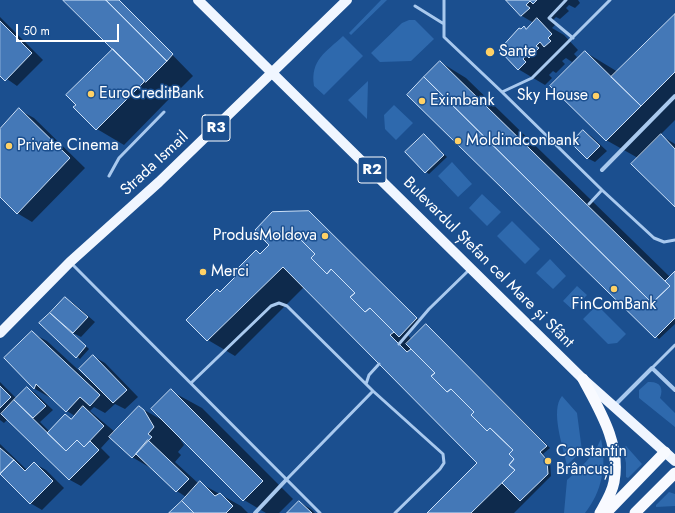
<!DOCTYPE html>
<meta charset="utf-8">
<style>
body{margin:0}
#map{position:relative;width:675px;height:513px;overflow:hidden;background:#1b4f8f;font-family:Jost,sans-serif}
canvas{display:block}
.scale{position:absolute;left:16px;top:24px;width:103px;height:18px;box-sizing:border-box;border:2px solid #fff;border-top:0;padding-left:5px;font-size:12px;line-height:14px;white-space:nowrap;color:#fff;-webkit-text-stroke:3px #1b4f8f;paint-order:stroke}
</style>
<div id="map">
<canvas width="675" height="513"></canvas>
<div class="scale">50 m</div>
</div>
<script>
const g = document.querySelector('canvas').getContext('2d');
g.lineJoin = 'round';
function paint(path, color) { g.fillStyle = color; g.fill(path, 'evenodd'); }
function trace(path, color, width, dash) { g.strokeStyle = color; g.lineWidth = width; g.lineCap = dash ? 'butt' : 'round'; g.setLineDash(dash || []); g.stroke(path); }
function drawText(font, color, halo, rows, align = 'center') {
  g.font = font + ' Jost,sans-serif'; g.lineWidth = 3; g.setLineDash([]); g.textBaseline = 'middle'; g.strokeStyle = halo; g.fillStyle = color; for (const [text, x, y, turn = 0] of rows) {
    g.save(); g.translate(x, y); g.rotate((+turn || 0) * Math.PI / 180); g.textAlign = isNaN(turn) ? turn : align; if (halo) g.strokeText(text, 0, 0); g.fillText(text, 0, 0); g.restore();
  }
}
const green = new Path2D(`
 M381 0H387L351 35 349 33Z
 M409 20H415L434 39 411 61 380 62 371 53 402 23Z
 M343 36 363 56 324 95 314 86C310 60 326 52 343 36Z
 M368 81 367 119 348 100Z
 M394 105 413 123 396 140 385 129 384 115Z
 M452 162 472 184 458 197 438 176Z
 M482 194 501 212 487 226 469 208Z
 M512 221 540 249 525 264 497 236Z
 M550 259 566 276 553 289 536 273Z
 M577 286 587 295 573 310 563 301Z
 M597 305 626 334 617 343 608 344 583 319Z
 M648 382C660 381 664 388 660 398L675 413V427L639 398V390Z
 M562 396 577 413 582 451 567 465C563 447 550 410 562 396Z
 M601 439C607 465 602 492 585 513H564L567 480C581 467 593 457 601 439Z
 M626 446 642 464 628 478 626 477V463L623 449Z
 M669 492 675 494V506L656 507V505Z`);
const shadow = new Path2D(`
 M64 0H119L193 76 173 96 170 95V98L124 145 97 129 74 107 114 49Z
 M507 0H578L580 3 575 8 569 5 566 8 569 11 560 19 556 17 552 21 556 24 552 28 564 35 578 50 574 54 577 57 572 62 566 58 562 61 565 64 556 73 553 71 549 75 552 78 545 85 518 69 521 30 524 28 527 29 534 23 522 16Z
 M675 16V120L660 135 675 144V206L638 158 606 140 585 52 618 72Z
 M0 17 43 60 17 86 0 74Z
 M440 62 466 78 670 277 675 272V324L659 339 408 95Z
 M19 110 34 118 85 168 32 222 17 213 0 196V130Z
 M584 131 591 136 607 151 595 162 587 158Z
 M424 135 447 157 429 174 426 172Z
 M312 214 420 321 407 334 412 340 427 326 430 328 550 448 543 454 550 462 551 476 514 513H428L478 463 304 287 235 356 208 340 188 320 217 290 221 292 237 277 257 251 261 254Z
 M65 298 73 303 95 322 81 337 71 332 89 349 80 359 40 323Z
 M32 333 47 341 87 378 93 356 105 363 138 397 125 409 115 404 105 413 94 407 90 411 115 432 139 407 162 420 171 391 202 408 293 499 279 513H266L244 500 178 436 184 445 178 452 181 455 175 462 199 484 200 483 241 506 248 513H170L186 497 177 491 154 470 132 457 111 437 101 448 110 457 81 486 70 480 8 419 4 423 0 420V382L17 399 27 388 35 393 53 410 40 422 50 432 65 415 72 419 75 416 67 411 50 395 49 397 35 389 5 358Z
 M0 444 27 470 34 463 46 470 64 488 42 510 30 503 0 472Z
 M299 502 311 509 315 513H289Z`);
const building = new Path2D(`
 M63 0H106L167 61 146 82Z
 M106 0H119L173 54 167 61Z
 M506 0H537L533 4 530 1 526 5 530 8 521 16Z
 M675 14V72L641 106 611 77Z
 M537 18 552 34 548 38 551 41 544 47 540 42 536 46 539 48 529 58 526 55 523 59 526 62 518 70 499 50 519 28 521 29 524 26 526 29Z
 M0 21 32 53 5 81 0 76Z
 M113 49 144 80V82L96 130 73 107 76 105 66 95Z
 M585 51 641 106 606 141 550 86Z
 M440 61 670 286 652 303 424 77Z
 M424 77 652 303 670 286 665 281 675 271V318L655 338 407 95Z
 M19 108 70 158 17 214 0 197V129Z
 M583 130 600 146 587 159 571 143Z
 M424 134 444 155 425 173 405 152Z
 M661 134 675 149V207L631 164Z
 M309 211 417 318 399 337 370 308 365 312 350 297 355 293 331 269 327 274 311 258 315 254 293 232 288 237 282 231 276 237 273 233 265 241 255 230 272 212Z
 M282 231 288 237 293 232 315 254 311 258 327 274 331 269 355 293 350 297 365 312 370 308 394 332 390 335 407 352 411 349 435 373 431 376 447 392 451 389 474 412 471 415 487 431 490 428 513 450 509 454 514 459 509 465 515 470 471 513H427L477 463 283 267 207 341 186 320 217 289 220 292 235 277 232 274 256 250 260 254 269 245 265 241 273 233 276 237Z
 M65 297 88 317 73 333 50 313Z
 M50 313 86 346 76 358 39 323Z
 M426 324 547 446 540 452 547 460 548 474 520 501 502 483 515 470 509 465 514 459 509 454 513 450 490 428 487 431 471 415 474 412 451 389 447 392 431 376 435 373 406 344Z
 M32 331 100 395 90 406 80 397 66 412 36 384 34 389 4 358Z
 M93 355 127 390 113 403 79 369Z
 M0 386 11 397 0 408Z
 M27 387 46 406 33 418 14 400Z
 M171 389 263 481 243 501 151 409Z
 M14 400 66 451 77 440 84 447 90 441 99 450 69 480 1 414Z
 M83 406 104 426 84 447 77 440 66 451 47 433 65 414 71 419Z
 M139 406 144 410 154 427 148 434 152 437 132 458 109 437Z
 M148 440 189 479 176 492 136 454Z
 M0 448 14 460 0 474Z
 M14 460 25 471 34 462 53 481 30 504 0 474Z
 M200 481 215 496 220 493 233 506 226 513H194L182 501Z
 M182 501 194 513H169Z
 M299 501 312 513H287Z`);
const service = new Path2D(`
 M444 0V37L502 92
 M566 0 549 18 573 38
 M610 0 532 78 502 92 602 190 654 238 664 242 675 240
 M415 6 444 24
 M109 176 119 158 164 112
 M589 204 602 190
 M71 263 320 513
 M399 344 429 309 469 270
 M652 368 675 345
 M191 383 271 306 279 303 287 306 373 391 443 454 444 463 440 469 395 513
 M366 384 369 375 379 364
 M286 480 373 391`);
const minor = new Path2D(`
 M602 170 675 96
 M614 406 652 368 675 390
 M255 513 286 480`);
const primary = new Path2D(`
 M198 0 583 379 675 461
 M0 333 70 262 159 182 347 0`);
const trunk = new Path2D(`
 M583 379C600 411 621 444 614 482 612 493 605 504 600 513
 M606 513 665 452
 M635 513 675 473`);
const markers = [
 [490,52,5,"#ffd166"],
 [91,94,4,"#ffd166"],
 [596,96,4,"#ffd166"],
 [422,101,4,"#ffd166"],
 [458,141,4,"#ffd166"],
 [9,146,4,"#ffd166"],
 [325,236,4,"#ffd166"],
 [203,272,4,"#ffd166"],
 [614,289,4,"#ffd166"],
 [548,461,4,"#ffd166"]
];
const shields = [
 [216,128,28],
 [372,170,28]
];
const shieldNames = [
 ["R3",216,128],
 ["R2",372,170]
];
const poiNames = [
 ["Sante",499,52],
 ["EuroCreditBank",99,94],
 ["Sky House",588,96,"right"],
 ["Eximbank",430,101],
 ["Moldindconbank",466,141],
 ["Private Cinema",17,146],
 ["ProdusMoldova",317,236,"right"],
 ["Merci",211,272],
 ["FinComBank",614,305,"center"],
 ["Constantin",556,452],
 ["Brâncuși",556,470]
];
const streetNames = [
 ["Strada Ismail",155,164,-43],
 ["Bulevardul Ștefan cel Mare și Sfânt",488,263,45]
];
paint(green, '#2e69ad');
paint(shadow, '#0007');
paint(building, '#4478b7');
trace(building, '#cfe3fa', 1);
trace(service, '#a9c9ee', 3);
trace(minor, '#a9c9ee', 4);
trace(primary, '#f0f6ff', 10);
trace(trunk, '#f8faff', 11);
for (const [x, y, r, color] of markers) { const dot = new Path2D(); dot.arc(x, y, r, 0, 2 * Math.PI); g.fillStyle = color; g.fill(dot); trace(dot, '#1b4f8f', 1.5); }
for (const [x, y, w] of shields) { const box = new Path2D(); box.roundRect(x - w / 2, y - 13, w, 26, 3); g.fillStyle = '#1b4f8f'; g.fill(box); trace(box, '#fff', 1); }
drawText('bold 15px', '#fff', null, shieldNames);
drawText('16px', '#fff', '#1b4f8f', poiNames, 'left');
drawText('16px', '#fff', '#1b4f8f', streetNames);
</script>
